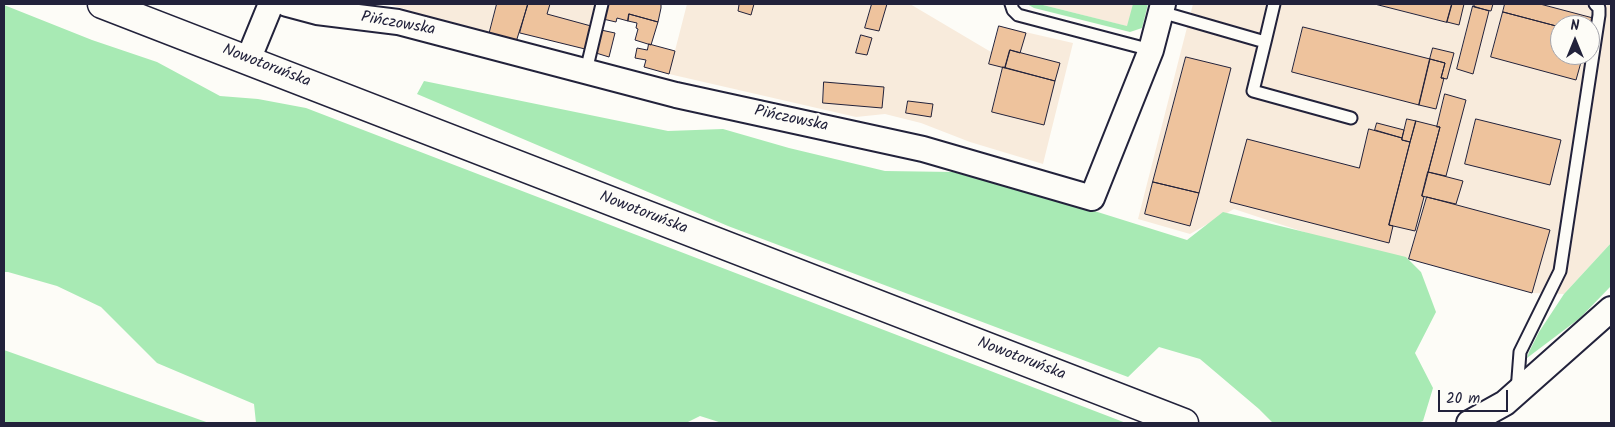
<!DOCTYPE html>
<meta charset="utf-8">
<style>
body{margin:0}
#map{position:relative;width:1615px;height:427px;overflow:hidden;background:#fdfcf7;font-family:Kalam,sans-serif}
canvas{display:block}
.frame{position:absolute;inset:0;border:5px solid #22223b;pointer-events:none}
.north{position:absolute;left:1550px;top:15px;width:50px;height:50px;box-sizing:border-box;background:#fdfcf7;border:1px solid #a5a5ac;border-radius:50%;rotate:0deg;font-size:14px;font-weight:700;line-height:20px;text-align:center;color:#22223b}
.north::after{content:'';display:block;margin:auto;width:18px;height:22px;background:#22223b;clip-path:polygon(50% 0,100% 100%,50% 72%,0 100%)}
.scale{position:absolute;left:1438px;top:390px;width:70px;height:22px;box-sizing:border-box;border:2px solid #22223b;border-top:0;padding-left:6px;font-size:15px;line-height:18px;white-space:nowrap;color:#22223b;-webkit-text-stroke:4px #fdfcf7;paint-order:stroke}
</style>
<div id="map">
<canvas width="1615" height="427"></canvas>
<div class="frame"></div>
<div class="north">N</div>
<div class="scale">20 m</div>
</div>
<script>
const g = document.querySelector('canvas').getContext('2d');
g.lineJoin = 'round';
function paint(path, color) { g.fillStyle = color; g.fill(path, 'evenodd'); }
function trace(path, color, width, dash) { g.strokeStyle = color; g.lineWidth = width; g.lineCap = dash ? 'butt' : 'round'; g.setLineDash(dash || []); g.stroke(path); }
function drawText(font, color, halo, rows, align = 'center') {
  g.font = font + ' Kalam,sans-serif'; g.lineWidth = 5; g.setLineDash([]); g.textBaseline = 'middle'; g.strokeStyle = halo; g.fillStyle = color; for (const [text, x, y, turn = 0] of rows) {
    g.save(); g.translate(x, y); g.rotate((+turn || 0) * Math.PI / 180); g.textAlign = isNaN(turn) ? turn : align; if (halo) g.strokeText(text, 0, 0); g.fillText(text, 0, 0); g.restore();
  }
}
const built = new Path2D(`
 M388 4H596L585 49 520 33 516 42 489 35Z
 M687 4H910L991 52 999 26 1073 43 1043 164 970 142 921 123 885 114 856 117 669 74Z
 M1039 4H1145L1138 29Z
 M1193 4H1611V243L1564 294 1532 293 1410 259 1401 264 1234 209 1190 234 1138 219ZM1560 25H1590V55H1560Z`);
const green = new Path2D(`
 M1027 4H1039L1127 26 1133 4H1148L1142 28 1130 32 1034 8Z
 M4 5 92 40 157 62 220 96 258 99 306 108 1126 423H722L700 416 686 423H256L254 404 157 363 101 307 57 286 8 272H4Z
 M424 81 668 131 723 129 789 148 885 171 953 172 1072 204 1187 240 1223 212 1406 257 1421 272 1436 312 1415 353 1433 388 1423 421 1418 423H1273L1259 409 1200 359 1159 347 1128 377 728 226 417 94Z
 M1611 243V286L1580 318 1527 358 1529 352 1539 332 1564 294Z
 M4 350 209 423H4Z`);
const building = new Path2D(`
 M497 4H528L516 42 489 35Z
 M528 4H550L547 14 591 26 585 49 520 33Z
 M607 4H661V8L658 22 629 14 628 21 617 18 616 22 603 19Z
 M734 4H754L751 15 738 11 739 5Z
 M872 4H887L879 31 865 28Z
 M1375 4H1452L1447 22Z
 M1452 4H1464L1459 25 1447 22Z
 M1475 4H1493L1491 11 1474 7Z
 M1505 4H1540L1593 18 1590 29V25H1560V27L1503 12Z
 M1473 6 1489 11 1473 74 1457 69Z
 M1503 12 1560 27V55H1583L1576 80 1491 57Z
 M629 14 658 22 651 45 635 40 638 29 636 28 637 23 628 21Z
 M999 26 1026 33 1020 53 1010 50 1005 68 989 64Z
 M1303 27 1430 59 1419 105 1292 72Z
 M601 30 615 33 609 57 596 53Z
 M861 35 872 38 867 55 856 53Z
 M649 44 675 51 669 74 644 67 646 60 635 58 637 48 647 50Z
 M1433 48 1454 53 1447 79 1441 78 1445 63 1430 59Z
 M1010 50 1060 63 1055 81 1005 68Z
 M1186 57 1231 68 1199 193 1153 182Z
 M1430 59 1445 63 1441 78H1444L1436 109 1419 105Z
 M1003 67 1055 81 1044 125 992 112Z
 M824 82 884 87 882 108 823 103Z
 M1445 94 1466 100 1446 176 1428 172 1440 127H1437Z
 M908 101 933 104 931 117 906 113Z
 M1407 119 1416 121 1410 142 1402 140Z
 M1476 119 1561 140 1550 185 1465 164Z
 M1416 121 1440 127 1422 196 1424 197 1415 231 1389 225Z
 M1377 123 1404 130 1402 138 1375 130Z
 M1369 129 1402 138V140L1410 142 1389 225 1393 226 1389 243 1230 202 1247 139 1359 168Z
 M1428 172 1463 181 1456 204 1422 196Z
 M1153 182 1199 193 1190 226 1145 214Z
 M1427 197 1550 230 1532 293 1409 259Z`);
const service = new Path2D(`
 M1011 4 1013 10 1018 15 1151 50
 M1161 12 1265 42 1274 4
 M1265 42 1253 91 1351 118
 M586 71 602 4
 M1517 391 1520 352 1560 271 1599 15V8L1595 4`);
const minor = new Path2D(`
 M287 4 317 12 398 22 676 95 923 149 1092 198 1151 50 1163 4
 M248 60 271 4
 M1469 423 1505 403 1611 309`);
const secondary = new Path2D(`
 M102 4 1184 423`);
const streetNames = [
 ["Pińczowska",398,25,10],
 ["Nowotoruńska",266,67,21],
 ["Pińczowska",791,120,12],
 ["Nowotoruńska",643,214,21],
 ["Nowotoruńska",1021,360,21]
];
paint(built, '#f8ebdc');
paint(green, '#a8eab4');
paint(building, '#eec39d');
trace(building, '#22223b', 1);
trace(service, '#22223b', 15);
trace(minor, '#22223b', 28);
trace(secondary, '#22223b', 31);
trace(service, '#fdfcf7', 11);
trace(minor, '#fdfcf7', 24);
trace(secondary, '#fdfcf7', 28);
drawText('16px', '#22223b', '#fdfcf7', streetNames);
</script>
